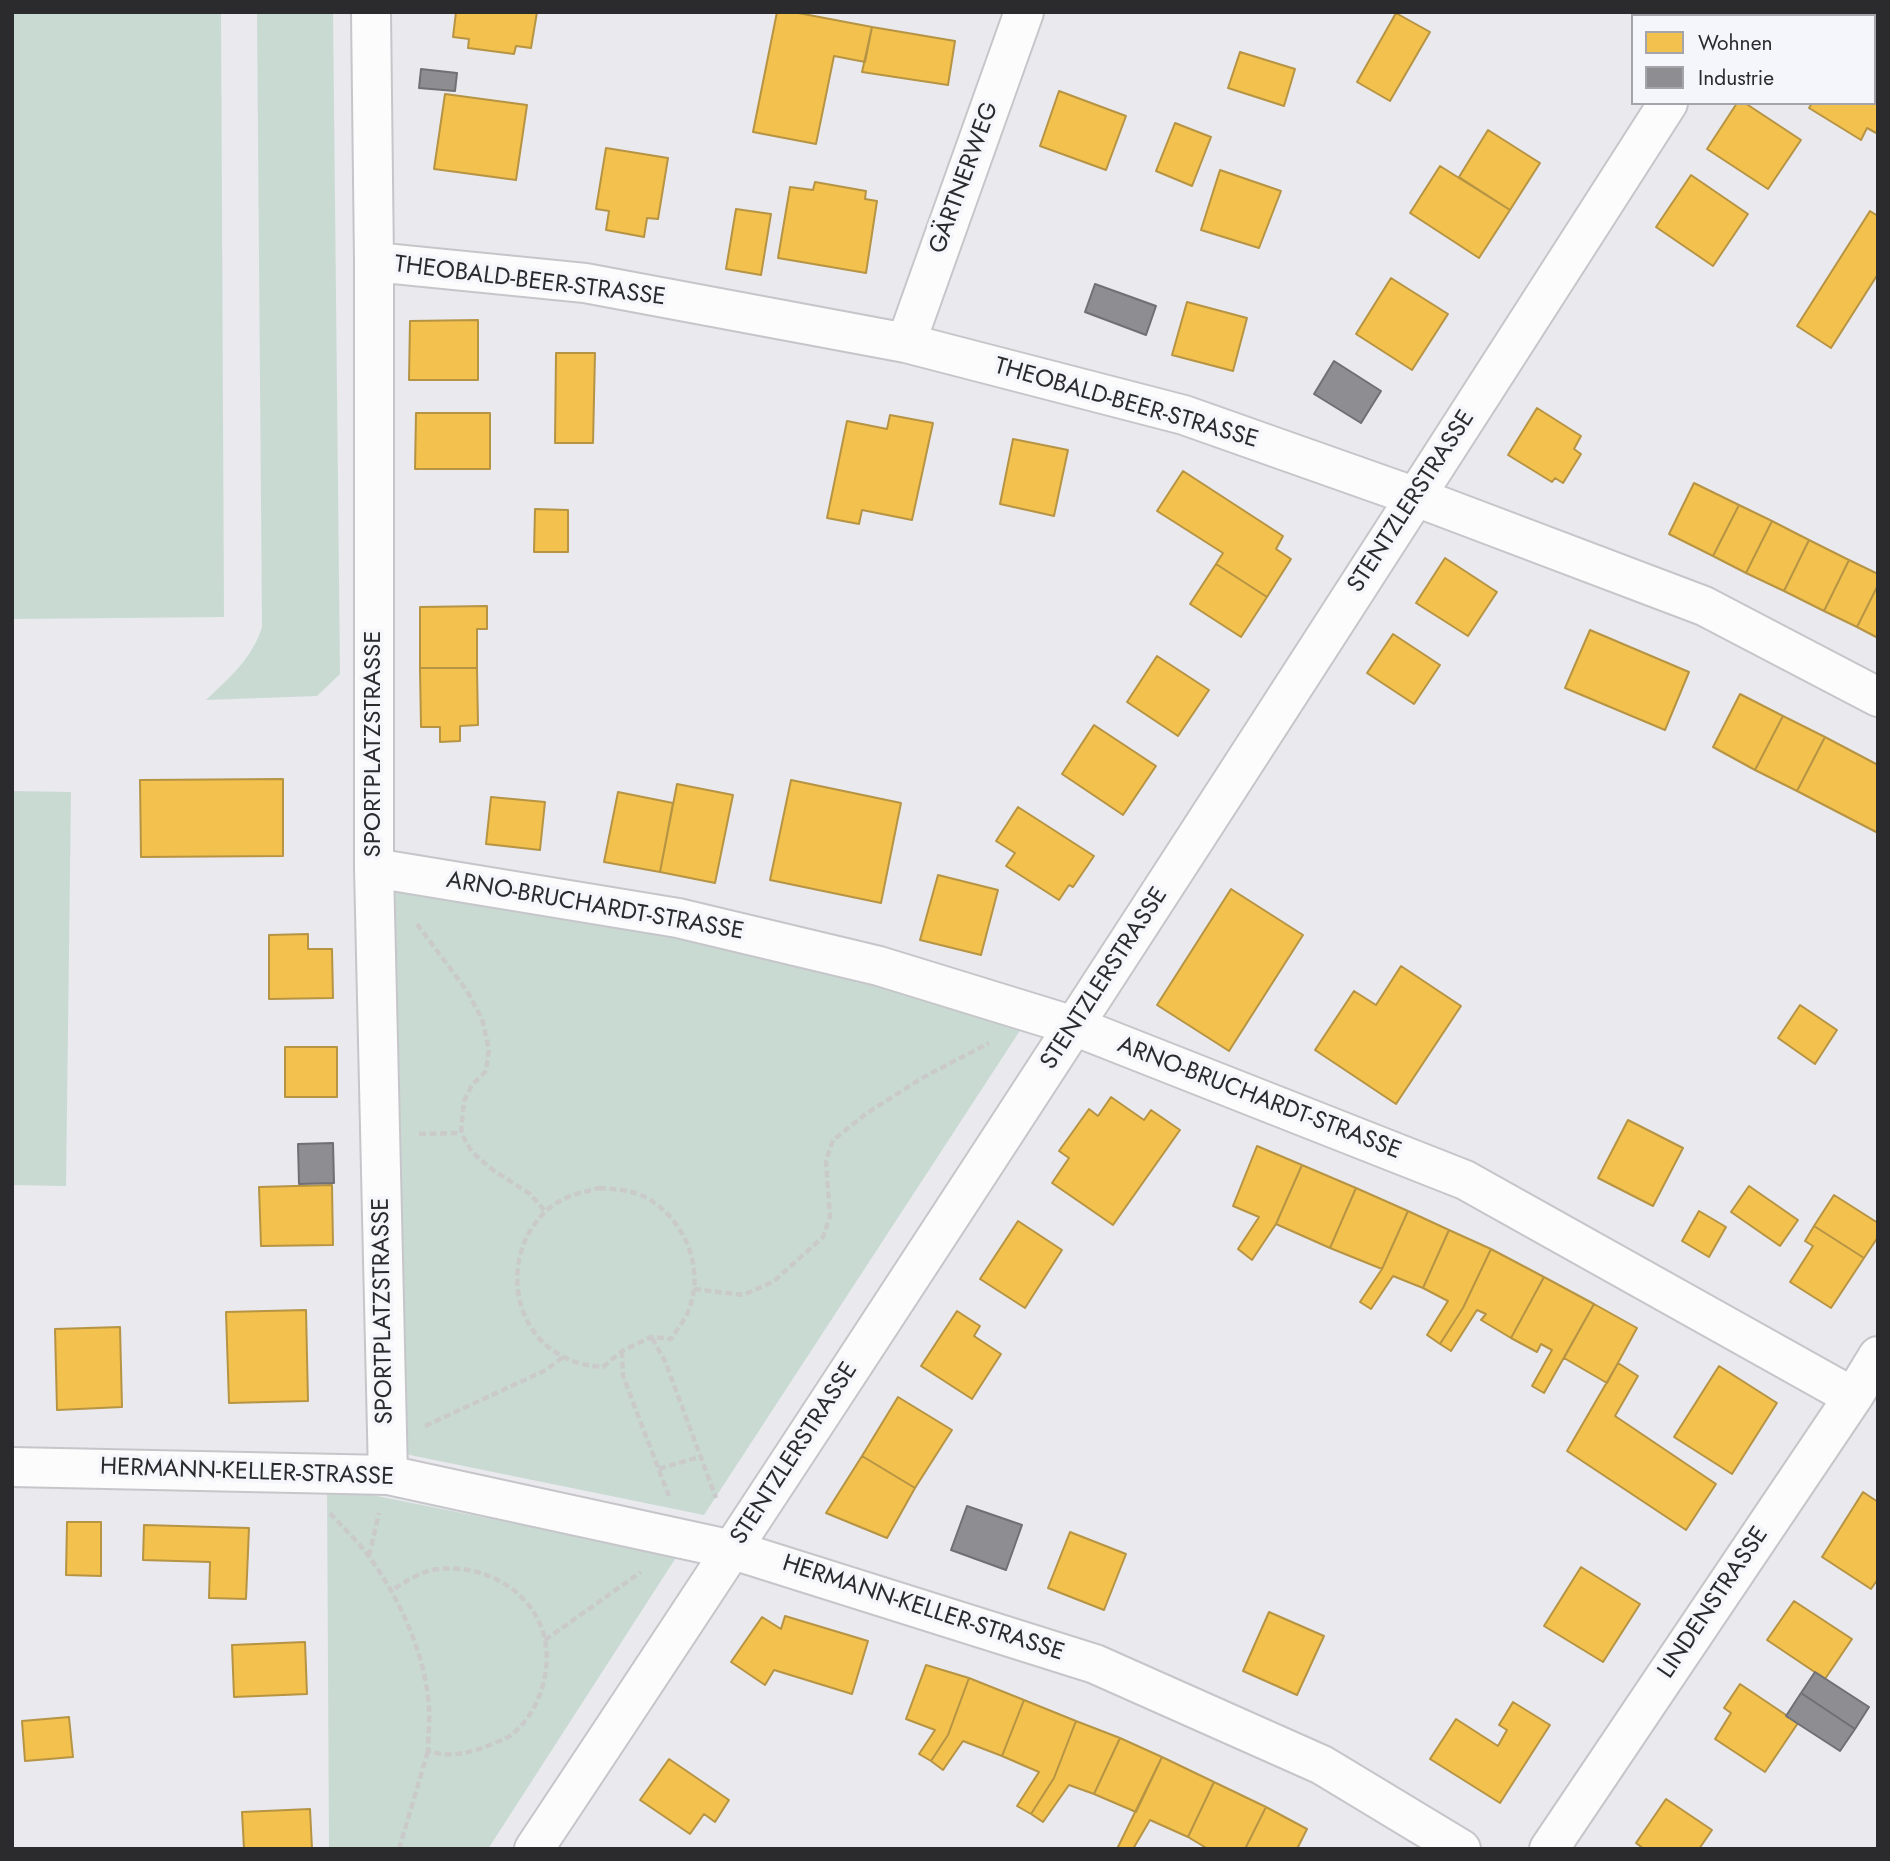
<!DOCTYPE html>
<meta charset="utf-8">
<style>
body{margin:0}
#map{position:relative;width:1890px;height:1861px;overflow:hidden;background:#e9e9ee;font-family:Jost,sans-serif}
canvas{display:block}
.frame{position:absolute;inset:0;border:14px solid #2b2b2e;pointer-events:none}
.legend{position:absolute;left:1631px;top:14px;width:245px;height:91px;box-sizing:border-box;background:#f5f5fc;border:2px solid #a4a4aa;margin:0;padding:9px 12px;list-style:none;font-size:21px;color:#2b2b2e}
.legend li{display:flex;align-items:center;gap:14px;height:35px}
.legend b{width:35px;border:2px solid #a4a4aa}
</style>
<div id="map">
<canvas width="1890" height="1861"></canvas>
<div class="frame"></div>
<ul class="legend">
<li><b style="height:19px;background:#f2c14e"></b>Wohnen</li>
<li><b style="height:19px;background:#8d8d92"></b>Industrie</li>
</ul>
</div>
<script>
const g = document.querySelector('canvas').getContext('2d');
g.lineJoin = 'round';
function paint(path, color) { g.fillStyle = color; g.fill(path, 'evenodd'); }
function trace(path, color, width, dash) { g.strokeStyle = color; g.lineWidth = width; g.lineCap = dash ? 'butt' : 'round'; g.setLineDash(dash || []); g.stroke(path); }
function drawText(font, color, halo, rows, align = 'center') {
  g.font = font + ' Jost,sans-serif'; g.lineWidth = 7; g.setLineDash([]); g.textBaseline = 'middle'; g.strokeStyle = halo; g.fillStyle = color; for (const [text, x, y, turn = 0] of rows) {
    g.save(); g.translate(x, y); g.rotate((+turn || 0) * Math.PI / 180); g.textAlign = isNaN(turn) ? turn : align; if (halo) g.strokeText(text, 0, 0); g.fillText(text, 0, 0); g.restore();
  }
}
const green = new Path2D(`
 M12 12H221L224 617 12 619Z
 M257 12H333L340 674 317 696 206 700C229 678 252 659 262 627Z
 M12 791 71 792 66 1186 12 1185Z
 M395 884 713 937 1021 1029 704 1515 405 1454Z
 M327 1486 677 1556 488 1849H329Z`);
const homes = new Path2D(`
 M456 12H537L531 48 516 46 514 54 468 48 469 39 453 37Z
 M777 12H793L872 27 865 62 834 56 816 144 753 132Z
 M1396 13 1430 32 1390 101 1357 82Z
 M872 27 955 41 948 85 862 72Z
 M1240 52 1295 69 1284 106 1228 88Z
 M1874 85 1878 88V134L1867 128 1861 140 1809 108 1812 103H1874Z
 M1059 91 1126 116 1106 170 1040 146Z
 M445 94 527 105 516 180 434 169Z
 M1737 103H1745L1801 140 1768 189 1707 149Z
 M1175 123 1211 137 1192 186 1156 171Z
 M1488 130 1540 163 1510 210 1459 177Z
 M606 148 668 158 658 219 647 218 644 237 606 230 609 211 596 209Z
 M1440 166 1510 210 1479 258 1410 213Z
 M1220 170 1281 191 1259 248 1201 230Z
 M1691 175 1748 214 1713 266 1656 227Z
 M815 182 866 191 865 199 877 201 866 273 778 258 790 187 813 190Z
 M736 209 771 214 761 275 726 269Z
 M1870 211 1878 216V274L1831 348 1797 326Z
 M1391 278 1448 314 1412 370 1356 334Z
 M1187 302 1247 318 1233 371 1172 355Z
 M478 320V380H409L410 321Z
 M556 353H595L593 443H555Z
 M1537 408 1581 436 1574 449 1581 454 1563 483 1555 478 1552 482 1508 455Z
 M416 413H490V469H415Z
 M890 415 933 423 912 520 862 510 859 524 827 518 847 421 887 429Z
 M1013 439 1068 450 1054 516 1000 504Z
 M1183 471 1283 536 1276 549 1291 559 1267 597 1216 564 1223 553 1157 511Z
 M1694 483 1739 505 1713 556 1669 534Z
 M1739 505 1772 521 1746 573 1713 556Z
 M535 509 568 510V552H534Z
 M1772 521 1809 540 1784 591 1746 573Z
 M1809 540 1849 560 1824 611 1784 591Z
 M1445 558 1497 592 1468 636 1416 603Z
 M1849 560 1878 574V585L1857 627 1824 611Z
 M1216 564 1267 597 1241 637 1190 604Z
 M1878 585V638L1857 627Z
 M487 606V629H477V668H420V607Z
 M1590 630 1689 672 1665 730 1565 688Z
 M1393 634 1440 665 1414 704 1367 673Z
 M1157 656 1209 690 1178 736 1127 702Z
 M420 668H477L478 725 460 726V741L440 742V727H421Z
 M1740 694 1783 716 1755 770 1713 747Z
 M1783 716 1825 737 1797 791 1755 770Z
 M1094 725 1156 766 1123 815 1062 774Z
 M1825 737 1878 765V833L1797 791Z
 M283 779V856L141 857 140 780Z
 M791 780 901 803 881 903 770 880Z
 M677 784 733 795 715 883 660 872Z
 M618 792 673 803 660 872 604 862Z
 M491 797 545 802 540 850 486 844Z
 M1018 807 1094 856 1073 887 1069 885 1059 900 1006 866 1015 853 996 841Z
 M938 875 998 890 981 955 920 940Z
 M1231 889 1303 935 1229 1051 1157 1005Z
 M308 934V949H332L333 998 269 999V935Z
 M1401 966 1461 1006 1396 1104 1315 1050 1354 991 1376 1005Z
 M1800 1005 1837 1030 1815 1064 1778 1038Z
 M285 1047H337V1097H285Z
 M1111 1097 1144 1120 1151 1110 1180 1130 1113 1225 1052 1183 1069 1158 1059 1151 1089 1109 1098 1116Z
 M1628 1120 1683 1148 1653 1206 1598 1178Z
 M1257 1146 1302 1165 1276 1224 1252 1260 1238 1249 1259 1217 1233 1206Z
 M1302 1165 1356 1188 1330 1248 1276 1224Z
 M332 1185 333 1245 261 1246 259 1187Z
 M1749 1186 1798 1220 1780 1246 1731 1212Z
 M1356 1188 1408 1211 1382 1269 1330 1248Z
 M1834 1195 1878 1223V1237L1864 1258 1814 1226Z
 M1408 1211 1449 1230 1423 1288 1393 1276 1371 1309 1360 1302 1382 1269Z
 M1699 1211 1726 1227 1709 1257 1682 1241Z
 M1018 1221 1062 1250 1025 1308 980 1279Z
 M1814 1226 1864 1258 1831 1308 1790 1282 1813 1246 1805 1241Z
 M1449 1230 1491 1249 1463 1308 1440 1344 1427 1335 1448 1301 1423 1288Z
 M1491 1249 1544 1277 1511 1338 1481 1320 1486 1314 1477 1310 1451 1351 1440 1344 1463 1308Z
 M1544 1277 1594 1304 1544 1393 1532 1386 1552 1350 1541 1344 1537 1352 1511 1338Z
 M1594 1304 1637 1328 1607 1383 1564 1358Z
 M306 1310 308 1401 229 1403 226 1312Z
 M957 1311 980 1326 974 1336 1001 1354 972 1399 921 1366Z
 M120 1327 122 1407 57 1410 55 1329Z
 M1618 1363 1638 1376 1615 1416 1716 1484 1686 1530 1567 1451Z
 M1719 1366 1777 1403 1732 1474 1674 1437Z
 M898 1397 952 1430 915 1488 862 1456Z
 M862 1456 915 1488 887 1538 826 1513Z
 M1863 1492 1878 1502V1579L1871 1589 1822 1557Z
 M67 1522H101V1576L66 1575Z
 M144 1525 249 1528 246 1599 209 1598 210 1562 143 1560Z
 M1070 1532 1126 1554 1104 1610 1048 1588Z
 M1581 1567 1640 1604 1603 1662 1544 1626Z
 M1794 1601 1852 1639 1825 1679 1767 1640Z
 M1269 1612 1324 1636 1297 1695 1243 1671Z
 M785 1616 868 1641 852 1694 774 1670 765 1685 731 1662 762 1617 781 1629Z
 M305 1642 307 1694 234 1697 232 1645Z
 M926 1665 969 1678 948 1735 931 1761 919 1754 935 1730 906 1719Z
 M969 1678 1024 1700 1002 1756 963 1741 943 1770 931 1761 948 1735Z
 M1740 1684 1798 1723 1765 1772 1715 1739 1731 1713 1724 1708Z
 M1024 1700 1076 1721 1054 1778 1031 1814 1017 1806 1039 1772 1002 1756Z
 M1513 1702 1550 1725 1500 1803 1430 1759 1456 1719 1498 1746 1507 1730 1499 1725Z
 M69 1717 73 1757 25 1761 22 1721Z
 M1076 1721 1120 1738 1094 1794 1069 1785 1043 1822 1031 1814 1054 1778Z
 M1120 1738 1162 1757 1136 1812 1094 1794Z
 M1162 1757 1214 1782 1188 1837 1150 1820 1133 1849H1117Z
 M669 1759 729 1800 715 1822 704 1814 690 1834 640 1800Z
 M1214 1782 1266 1807 1245 1849H1208L1188 1837Z
 M1666 1799 1712 1830 1699 1849H1644L1636 1843Z
 M1266 1807 1307 1829 1297 1849H1245Z
 M310 1809 312 1849H244L242 1812Z`);
const industry = new Path2D(`
 M421 69 457 73 455 91 419 88Z
 M1095 284 1156 306 1146 335 1085 312Z
 M1334 361 1381 391 1361 423 1314 394Z
 M333 1143 334 1183 299 1184 298 1144Z
 M967 1506 1022 1525 1006 1570 951 1550Z
 M1815 1672 1869 1707 1855 1729 1801 1693Z
 M1801 1693 1855 1729 1840 1751 1786 1716Z`);
const path = new Path2D(`
 M417 924 467 991 482 1019 489 1049 486 1071 472 1085 464 1101 461 1133 472 1152 490 1168 530 1194 545 1211
 M419 1134 461 1133
 M599 1188C615 1189 632 1190 647 1198 685 1220 706 1269 688 1312 684 1321 676 1331 671 1339L651 1337 622 1351 603 1367C590 1366 578 1364 566 1358 509 1332 502 1253 545 1212 560 1197 579 1193 599 1188Z
 M694 1289 743 1295 773 1282 823 1237 830 1217 826 1161 833 1140 867 1113 922 1078 989 1043
 M652 1338 665 1361 716 1498
 M622 1351 623 1376 669 1496
 M425 1426 546 1370 563 1357
 M659 1469 702 1456
 M330 1513C343 1528 359 1542 370 1558 400 1599 426 1656 429 1708 430 1722 428 1737 428 1751 451 1758 468 1753 490 1745 496 1742 504 1740 510 1736 537 1716 552 1674 545 1640 535 1592 486 1564 439 1569 422 1570 405 1582 391 1591
 M369 1556 379 1513
 M545 1640 641 1572
 M399 1849 428 1751`);
const minor = new Path2D(`
 M371 12 374 262V868L388 1475
 M1840 12 1848 16
 M1724 16 1726 12
 M1874 28 1878 30
 M374 262 585 283 906 343 1184 415 1416 497 1704 606 1878 697
 M906 343 1024 12
 M374 868 678 918 879 966 1074 1026 1465 1180 1853 1397
 M12 1467 388 1475 733 1550 1095 1664 1322 1765 1461 1849
 M534 1849C918 1271 1294 688 1668 103
 M1549 1849 1853 1397 1878 1356`);
const streetNames = [
 ["GÄRTNERWEG",965,178,-70],
 ["THEOBALD-BEER-STRASSE",530,282,7],
 ["THEOBALD-BEER-STRASSE",1126,404,16],
 ["STENTZLERSTRASSE",1412,502,-57],
 ["SPORTPLATZSTRASSE",374,744,-90],
 ["ARNO-BRUCHARDT-STRASSE",595,907,10],
 ["STENTZLERSTRASSE",1105,979,-57],
 ["ARNO-BRUCHARDT-STRASSE",1259,1099,21],
 ["SPORTPLATZSTRASSE",384,1311,-91],
 ["STENTZLERSTRASSE",795,1454,-57],
 ["HERMANN-KELLER-STRASSE",247,1473,2],
 ["LINDENSTRASSE",1714,1603,-56],
 ["HERMANN-KELLER-STRASSE",923,1609,18]
];
paint(green, '#c9dad3');
paint(homes, '#f2c14e');
trace(homes, '#b69444', 2);
paint(industry, '#8d8d92');
trace(industry, '#707074', 2);
trace(minor, '#c6c6ca', 42);
trace(path, '#cacacb', 4.5, [7, 3.5]);
trace(minor, '#fcfcfc', 38);
drawText('24px', '#2b2b2e', '#f5f5fc', streetNames);
</script>
